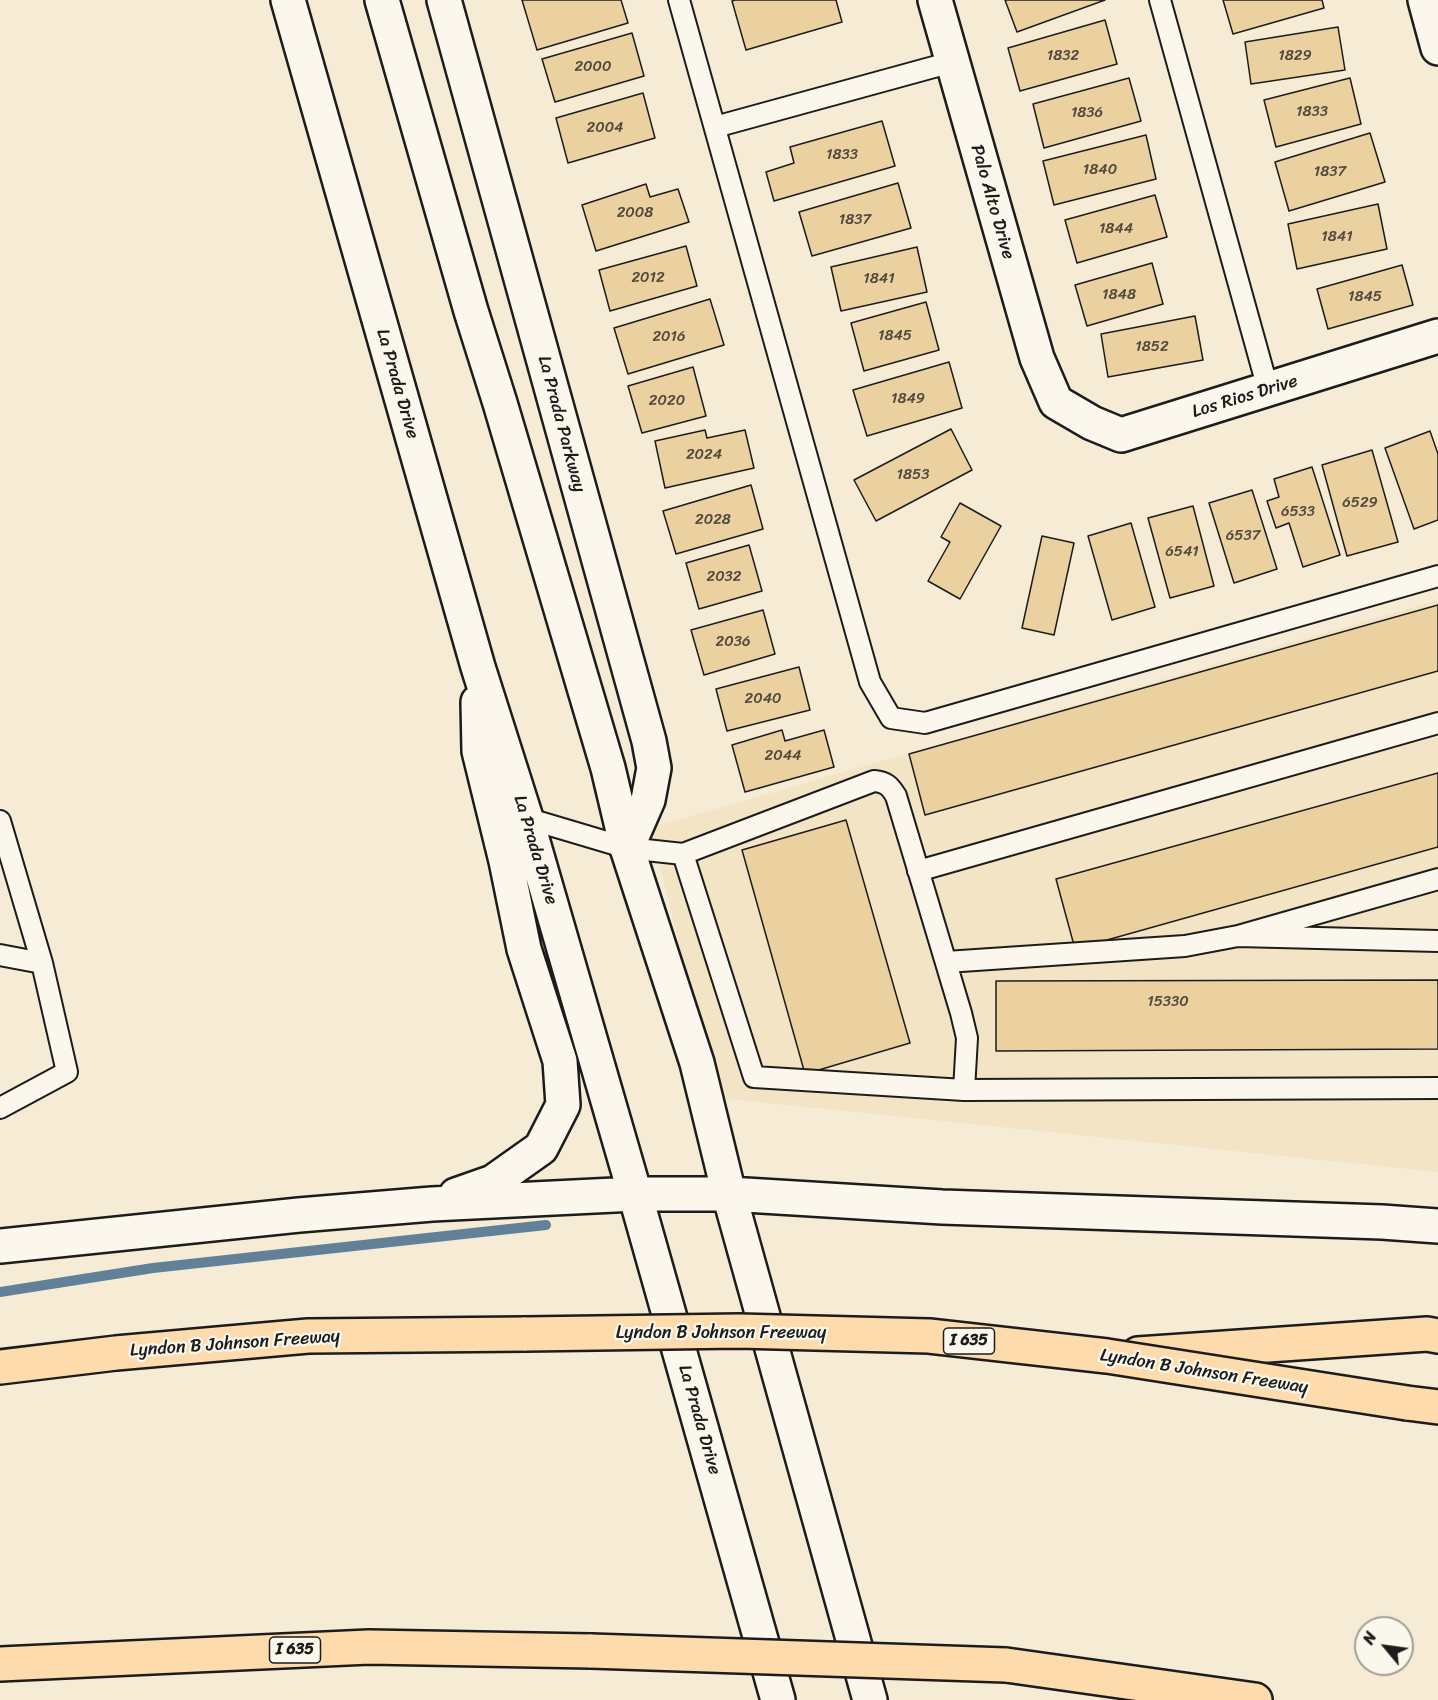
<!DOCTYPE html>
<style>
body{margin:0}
#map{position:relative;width:1438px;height:1700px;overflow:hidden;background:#f6ecd5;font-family:Sriracha,sans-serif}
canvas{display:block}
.north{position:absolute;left:1354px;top:1616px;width:60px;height:60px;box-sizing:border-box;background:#fbf7ec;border:2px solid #a29f99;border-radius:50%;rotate:299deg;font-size:16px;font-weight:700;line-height:24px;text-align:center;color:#1c1c1c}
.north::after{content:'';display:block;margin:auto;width:21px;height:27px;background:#1c1c1c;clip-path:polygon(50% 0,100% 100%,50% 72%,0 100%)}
</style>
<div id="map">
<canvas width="1438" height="1700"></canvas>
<div class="north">N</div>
</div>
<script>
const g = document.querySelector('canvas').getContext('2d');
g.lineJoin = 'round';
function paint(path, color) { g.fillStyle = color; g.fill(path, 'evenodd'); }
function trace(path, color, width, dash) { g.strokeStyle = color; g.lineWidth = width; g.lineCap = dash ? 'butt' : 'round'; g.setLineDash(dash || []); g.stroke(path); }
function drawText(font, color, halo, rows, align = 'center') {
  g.font = font + ' Sriracha,sans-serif'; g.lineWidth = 4.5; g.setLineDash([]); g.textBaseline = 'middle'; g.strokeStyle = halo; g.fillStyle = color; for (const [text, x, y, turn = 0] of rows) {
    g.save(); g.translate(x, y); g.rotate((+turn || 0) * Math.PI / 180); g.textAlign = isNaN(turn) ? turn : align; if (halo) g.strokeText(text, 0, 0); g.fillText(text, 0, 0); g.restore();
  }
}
const built = new Path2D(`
 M1438 600V1172L718 1098 650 828Z`);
const stream = new Path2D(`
 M0 1292 153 1268 546 1225`);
const building = new Path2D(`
 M522 0H621L628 23 537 50Z
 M735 0H836L842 22 746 50 732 1Z
 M1005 0H1105L1017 32Z
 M1223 0H1322L1324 8 1233 34Z
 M1105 20 1117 64 1020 91 1008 48Z
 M1338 27 1345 70 1251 84 1245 42Z
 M632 33 644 76 555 102 542 59Z
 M1129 78 1141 121 1044 148 1033 104Z
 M1350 78 1361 124 1276 147 1264 100Z
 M643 93 655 138 568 163 556 118Z
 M882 121 895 166 774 201 766 172 794 163 790 147Z
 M1370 133 1385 182 1289 211 1275 162Z
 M1146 135 1156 179 1054 205 1043 161Z
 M898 183 911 228 812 256 799 212Z
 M646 184 650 197 678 189 689 222 596 251 582 205Z
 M1155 195 1167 237 1077 263 1065 220Z
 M1378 204 1387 249 1297 269 1288 224Z
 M686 246 697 286 610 311 599 270Z
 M917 247 927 292 841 311 831 267Z
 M1152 263 1163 304 1087 326 1075 285Z
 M1402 265 1413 305 1328 329 1317 289Z
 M710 299 724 345 628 374 614 328Z
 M926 302 939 350 864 371 851 323Z
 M1195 316 1203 360 1108 377 1101 334Z
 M949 362 962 408 867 436 853 390Z
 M693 367 706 416 642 433 628 386Z
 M951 429 972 470 876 521 854 480Z
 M705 430 707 438 745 430 754 468 665 488 655 441Z
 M1430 431 1438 454V520L1414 529 1385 448Z
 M1372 450 1398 542 1347 556 1322 465Z
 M1312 467 1340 555 1303 567 1289 523 1276 528 1267 501 1279 497 1274 479Z
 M751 485 763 529 676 554 663 511Z
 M1252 490 1277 569 1234 583 1209 503Z
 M960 503 1001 526 960 599 928 581 950 542 941 537Z
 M1193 506 1214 586 1170 598 1148 518Z
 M1131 523 1155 607 1112 620 1088 536Z
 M1042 536 1074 543 1054 635 1022 628Z
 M749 545 762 591 699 609 686 563Z
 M1438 605V671L925 815 909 754Z
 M763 610 775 654 704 675 691 630Z
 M799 667 810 710 727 731 716 689Z
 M782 730 785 741 824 730 834 767 745 792 732 745Z
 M1438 773V847L1075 949 1056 879Z
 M846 820 910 1043 805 1074 742 850Z
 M1438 980V1049L996 1051V981Z`);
const lane = new Path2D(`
 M679 0 870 682 891 718 925 723 1438 576
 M1160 0 1268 389
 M715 127 952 62
 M526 818 627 848 683 854 874 781C886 782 890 786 896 796L961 1013 967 1038 964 1090 754 1077 683 854
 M0 821 42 963 67 1072 0 1108
 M918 871 1438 723
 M1438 879 1238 936 1438 941
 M0 955 42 963
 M946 962 1185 946 1238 936
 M964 1090 1438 1088`);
const street = new Path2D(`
 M444 0 649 741 654 768 648 800 627 848
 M935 0 1037 358 1056 402 1092 423 1121 435 1438 336
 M1425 0 1438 48`);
const secondary = new Path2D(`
 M288 0 478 667 526 818 635 1194 778 1700
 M382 0 471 311 500 403 608 768 627 848 697 1063 729 1194 870 1700
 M456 1195 493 1182 541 1148 563 1105 560 1061 524 949 506 861 479 751 478 702
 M0 1246 299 1215 432 1204 635 1194H729L942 1207 1382 1222 1438 1226`);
const highway = new Path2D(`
 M1138 1354 1427 1334 1438 1336
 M0 1367 116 1353 308 1336 526 1334
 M1407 1403 1438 1407
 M0 1664 369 1647 591 1651
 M1006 1665 1255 1700`);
const highwayBridge = new Path2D(`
 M526 1334 739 1331 929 1336 1107 1356 1407 1403
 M591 1651 1006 1665`);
const numberNames = [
 ["1832",1063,56],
 ["1829",1295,56],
 ["2000",593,67],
 ["1833",1312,112],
 ["1836",1087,113],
 ["2004",605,128],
 ["1833",842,155],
 ["1840",1100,170],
 ["1837",1330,172],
 ["2008",635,213],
 ["1837",855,220],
 ["1844",1116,229],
 ["1841",1337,237],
 ["2012",648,278],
 ["1841",879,279],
 ["1848",1119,295],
 ["1845",1365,297],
 ["1845",895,336],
 ["2016",669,337],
 ["1852",1152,347],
 ["1849",908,399],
 ["2020",667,401],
 ["2024",704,455],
 ["1853",913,475],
 ["6529",1360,503],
 ["6533",1298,512],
 ["2028",713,520],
 ["6537",1243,536],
 ["6541",1182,552],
 ["2032",724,577],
 ["2036",733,642],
 ["2040",763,699],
 ["2044",783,756],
 ["15330",1168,1002]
];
const shields = [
 [969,1341,51],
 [295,1650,51]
];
const shieldNames = [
 ["I 635",969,1341],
 ["I 635",295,1650]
];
const streetNames = [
 ["Palo Alto Drive",992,202,74],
 ["La Prada Drive",397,384,74],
 ["Los Rios Drive",1245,397,-17],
 ["La Prada Parkway",561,424,75],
 ["La Prada Drive",535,850,73],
 ["Lyndon B Johnson Freeway",721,1333],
 ["Lyndon B Johnson Freeway",235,1344,-4],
 ["Lyndon B Johnson Freeway",1204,1372,9],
 ["La Prada Drive",699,1420,74]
];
paint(built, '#f3e4c5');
trace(stream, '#628199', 10);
paint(building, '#ebd1a0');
trace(building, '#1c1c1c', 1.5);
trace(lane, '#1c1c1c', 24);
trace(street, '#1c1c1c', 38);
trace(secondary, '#1c1c1c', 38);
trace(highway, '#1c1c1c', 38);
trace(lane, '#fbf7ec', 20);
trace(street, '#fbf7ec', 33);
trace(secondary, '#fbf7ec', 33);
trace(highway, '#fedbac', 33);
trace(highwayBridge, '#1c1c1c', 38, []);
trace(highwayBridge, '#fedbac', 33);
drawText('15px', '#50493d', null, numberNames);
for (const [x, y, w] of shields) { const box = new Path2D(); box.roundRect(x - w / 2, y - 13, w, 26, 4.5); g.fillStyle = '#fbf7ec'; g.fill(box); trace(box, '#1c1c1c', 1.5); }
drawText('bold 16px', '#1c1c1c', null, shieldNames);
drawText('18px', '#1c1c1c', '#fbf7ec', streetNames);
</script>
